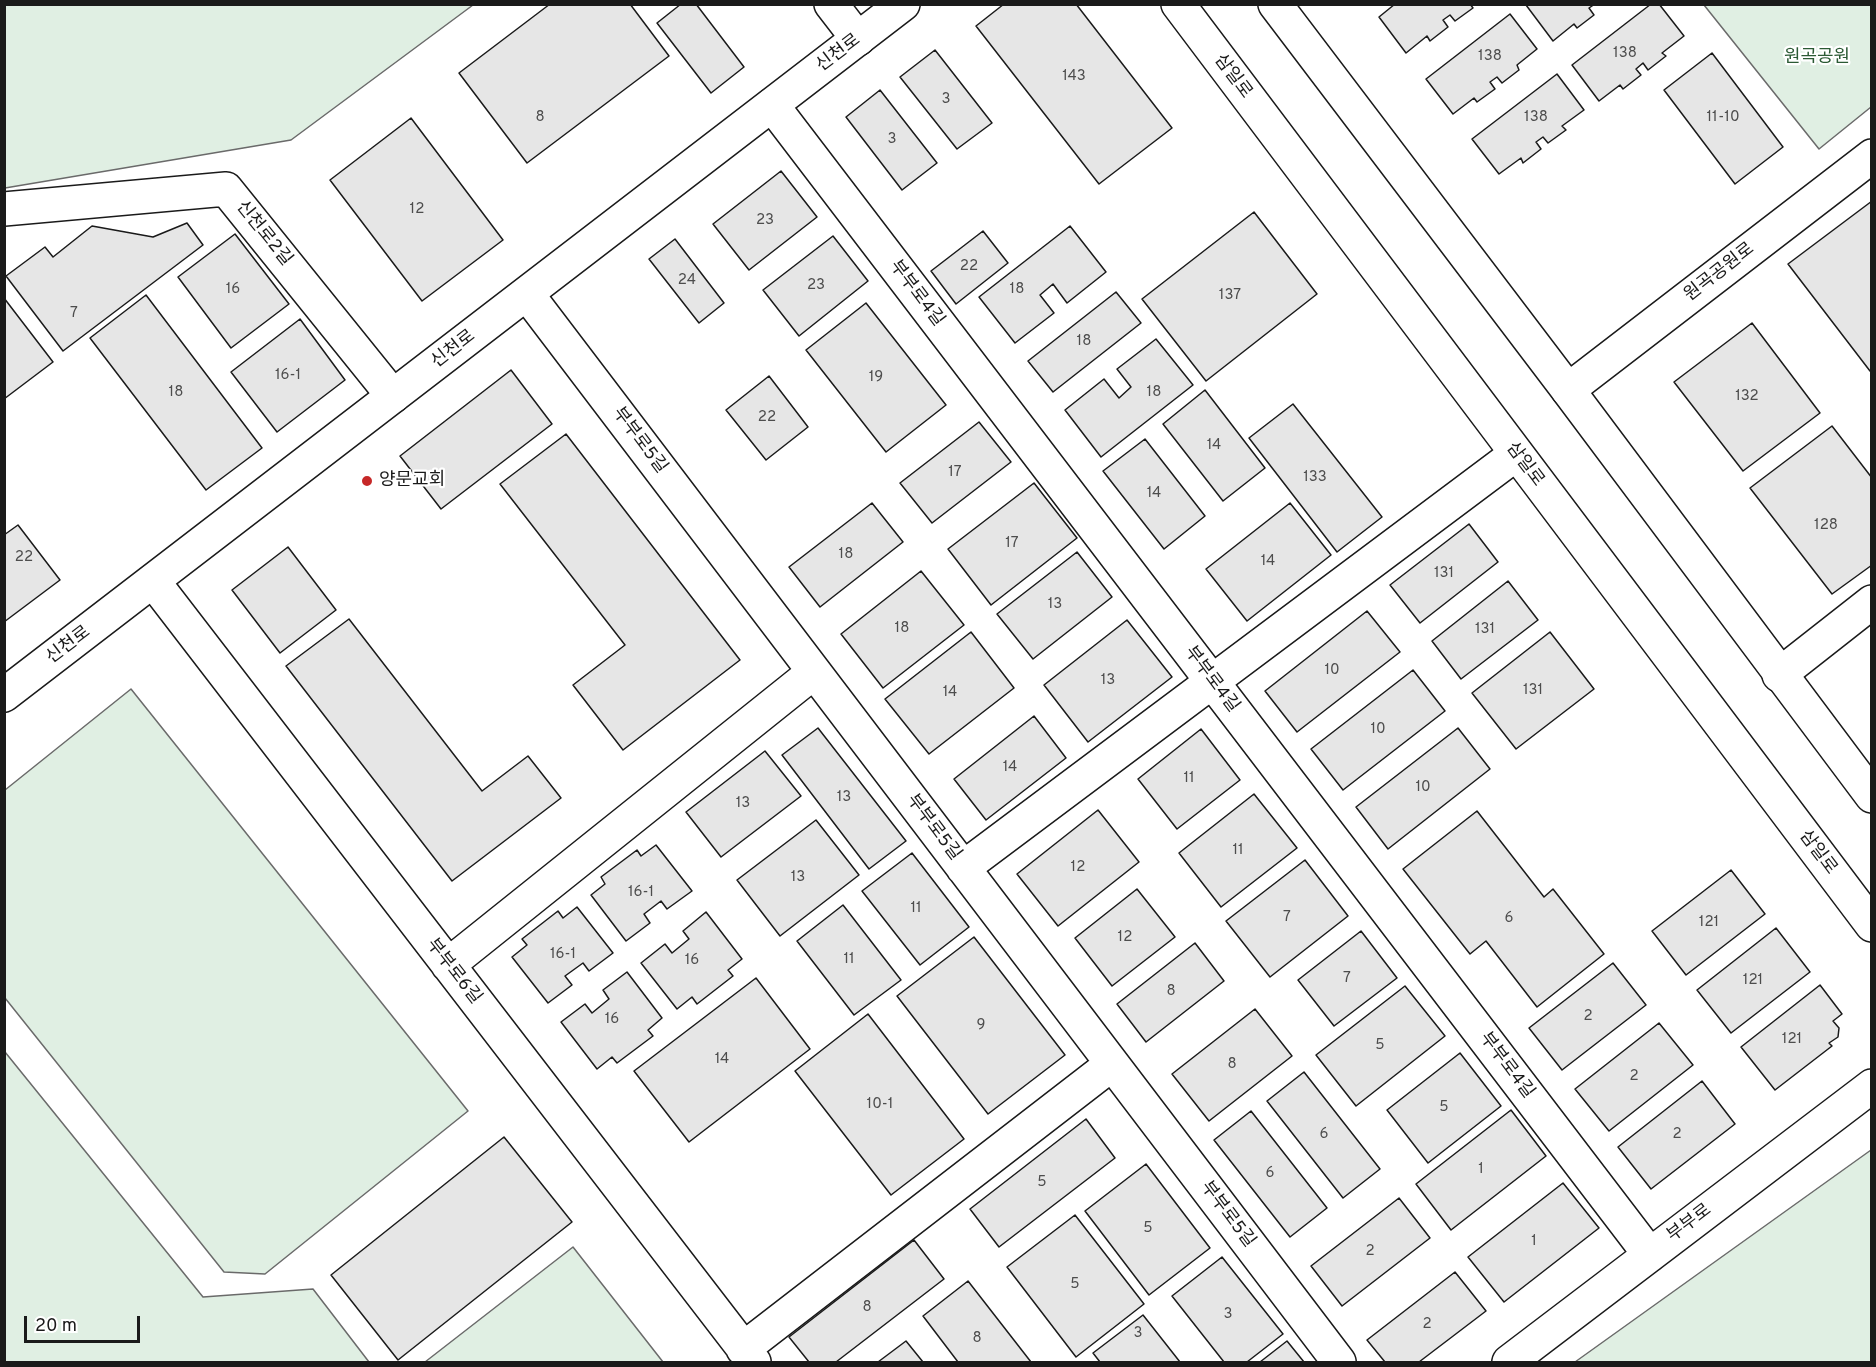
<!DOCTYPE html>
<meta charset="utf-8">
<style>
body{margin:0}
#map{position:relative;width:1876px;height:1367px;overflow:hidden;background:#fff;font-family:Overpass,sans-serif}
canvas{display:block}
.frame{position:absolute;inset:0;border:6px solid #1a1a1a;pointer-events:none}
.scale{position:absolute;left:24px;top:1316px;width:116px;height:27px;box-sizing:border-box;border:3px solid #1a1a1a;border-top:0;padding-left:8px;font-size:18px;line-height:21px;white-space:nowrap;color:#1a1a1a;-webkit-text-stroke:4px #fff;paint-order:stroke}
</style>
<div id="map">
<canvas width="1876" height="1367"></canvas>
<div class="frame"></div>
<div class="scale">20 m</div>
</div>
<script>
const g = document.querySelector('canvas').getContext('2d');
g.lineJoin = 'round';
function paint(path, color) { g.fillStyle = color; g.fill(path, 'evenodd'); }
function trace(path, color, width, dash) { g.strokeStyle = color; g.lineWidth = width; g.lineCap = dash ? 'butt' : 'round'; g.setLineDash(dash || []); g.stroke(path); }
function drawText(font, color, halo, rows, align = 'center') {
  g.font = font + ' Overpass,"Noto Sans KR",sans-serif'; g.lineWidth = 4.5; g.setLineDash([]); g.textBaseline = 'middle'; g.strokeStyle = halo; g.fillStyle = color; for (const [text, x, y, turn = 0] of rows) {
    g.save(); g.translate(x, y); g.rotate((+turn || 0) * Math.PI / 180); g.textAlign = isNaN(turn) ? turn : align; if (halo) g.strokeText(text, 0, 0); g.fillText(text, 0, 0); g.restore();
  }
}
const green = new Path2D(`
 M5 4H473V5L291 140 5 188Z
 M1704 5H1871V107L1819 149Z
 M131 689 468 1111 265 1274 224 1272 5 998V790Z
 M5 1052 203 1297 313 1289 369 1362H5Z
 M1871 1150V1362H1575Z
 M573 1247 663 1362H425Z`);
const building = new Path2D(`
 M550 4H630L669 56 527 163 459 73Z
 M681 4H696L744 67 711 93 657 23Z
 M1004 4H1076L1172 128 1099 184 976 26Z
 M1395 4H1470L1473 8 1455 21 1450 15 1443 20 1448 27 1430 41 1427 36 1406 53 1379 17Z
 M1595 4 1589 8 1594 15 1577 28 1574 24 1553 41 1526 5Z
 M1651 4H1659L1684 36 1662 53 1666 56 1648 70 1643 63 1636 69 1641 75 1623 89 1620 85 1599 101 1572 65Z
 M1510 14 1537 49 1517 65 1519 70 1502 83 1497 77 1490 82 1495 89 1477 102 1474 98 1453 114 1426 79Z
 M935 50 992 123 957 149 900 77Z
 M1712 53 1783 147 1735 184 1664 90Z
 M1557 74 1584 110 1562 126 1566 130 1548 143 1543 137 1536 142 1541 149 1523 163 1521 158 1499 174 1472 139Z
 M880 90 937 163 902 190 846 117Z
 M411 118 503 240 422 301 330 180Z
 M781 171 817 217 749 270 713 224Z
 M1872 201V370L1870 371 1788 264Z
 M1254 212 1317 294 1206 381 1142 299Z
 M187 223 203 245 63 351 6 276 45 247 53 257 92 226 153 237Z
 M1070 226 1106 272 1067 303 1053 284 1040 295 1054 313 1015 343 979 297Z
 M983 231 1008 263 956 304 931 271Z
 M235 234 289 304 231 348 178 277Z
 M833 236 868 281 799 336 763 290Z
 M675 239 724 303 699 323 649 259Z
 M1116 292 1141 323 1053 392 1028 361Z
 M146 295 262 448 206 490 90 338Z
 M4 298 53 362 4 399Z
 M866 303 946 405 886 452 806 350Z
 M300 319 345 380 277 432 231 372Z
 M1752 323 1820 413 1743 471 1674 382Z
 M1156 339 1193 385 1101 457 1065 410 1104 379 1119 398 1131 387 1117 369Z
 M511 370 552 424 441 509 400 456Z
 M769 376 808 427 766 460 726 410Z
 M1205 390 1265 468 1223 501 1163 424Z
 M1293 404 1382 517 1337 552 1249 438Z
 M979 422 1011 462 932 523 900 483Z
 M1832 426 1872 478V565L1832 594 1750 488Z
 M566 434 740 660 623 750 573 685 625 645 500 484Z
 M1145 439 1205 516 1164 549 1103 471Z
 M1034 483 1077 538 991 605 948 549Z
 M872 503 903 542 820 607 789 567Z
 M1290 503 1331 555 1247 621 1206 569Z
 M1469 524 1498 562 1420 623 1390 585Z
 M18 525 60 580 4 622V535Z
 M288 547 336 610 280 653 232 590Z
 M1077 552 1112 597 1033 659 997 614Z
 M921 571 964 625 883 688 841 634Z
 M1508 581 1538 620 1461 679 1432 641Z
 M1367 611 1400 652 1297 732 1265 691Z
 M349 619 482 791 528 756 561 798 452 881 286 666Z
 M1127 620 1172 677 1088 742 1044 685Z
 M971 632 1014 688 929 754 885 699Z
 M1550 632 1594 689 1516 749 1472 693Z
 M1413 670 1445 711 1343 790 1311 749Z
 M1034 716 1066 758 986 820 954 779Z
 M818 728 906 841 869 869 782 755Z
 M1458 728 1490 769 1388 849 1356 807Z
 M1201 729 1240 780 1177 829 1138 779Z
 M765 751 801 796 721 857 686 812Z
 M1254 794 1297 848 1221 907 1179 853Z
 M1098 810 1139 862 1058 926 1017 874Z
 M1477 811 1544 897 1553 889 1604 954 1537 1007 1486 941 1470 954 1403 869Z
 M816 820 859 875 780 936 737 880Z
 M656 845 692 891 667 909 661 901 644 914 650 923 626 941 591 895 605 884 601 877 637 850 641 856Z
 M912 853 969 927 920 965 862 891Z
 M1305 860 1348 916 1270 977 1226 921Z
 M1731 870 1765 914 1686 975 1652 931Z
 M1137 889 1175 937 1112 986 1075 938Z
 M843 905 901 980 854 1015 797 941Z
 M577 907 613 953 589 971 583 963 565 976 572 985 548 1003 512 957 527 945 522 939 558 911 563 918Z
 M706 912 742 959 728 970 733 976 697 1004 692 997 677 1009 641 963 665 944 672 953 689 939 683 931Z
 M1776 928 1810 972 1731 1033 1697 990Z
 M1361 931 1397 978 1334 1026 1298 980Z
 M974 937 1065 1055 988 1114 897 996Z
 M1195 943 1224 981 1146 1042 1117 1004Z
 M1613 963 1646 1005 1562 1070 1529 1028Z
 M627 972 662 1018 648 1030 653 1036 617 1063 612 1057 597 1069 561 1022 585 1004 592 1013 609 999 603 990Z
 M756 978 810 1049 689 1142 634 1071Z
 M1820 985 1842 1014 1833 1021 1839 1028 1838 1037 1829 1043 1832 1046 1775 1090 1741 1047Z
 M1405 986 1445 1036 1356 1106 1316 1055Z
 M1255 1009 1292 1056 1209 1121 1172 1074Z
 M868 1014 964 1139 891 1195 795 1071Z
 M1659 1023 1693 1065 1609 1131 1575 1089Z
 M1460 1053 1501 1106 1428 1163 1387 1110Z
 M1304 1072 1380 1169 1343 1198 1267 1101Z
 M1702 1081 1735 1124 1651 1189 1618 1147Z
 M1511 1110 1546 1156 1451 1230 1416 1184Z
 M1251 1111 1327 1208 1290 1237 1214 1140Z
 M1086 1119 1115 1158 999 1247 970 1209Z
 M504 1137 572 1222 398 1360 331 1275Z
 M1146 1164 1210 1248 1149 1295 1085 1211Z
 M1563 1183 1599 1228 1504 1302 1468 1257Z
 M1399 1198 1430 1238 1342 1306 1311 1266Z
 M1075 1215 1144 1304 1076 1357 1007 1267Z
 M914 1240 944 1279 836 1362H809L789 1337Z
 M1222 1257 1283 1334 1247 1362H1224L1172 1296Z
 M1455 1272 1486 1311 1419 1362H1385L1367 1340Z
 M968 1281 1031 1362H958L923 1316Z
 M1143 1315 1180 1362H1100L1093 1353Z
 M906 1341 923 1362H878Z
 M1287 1341 1304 1362H1260Z`);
const street = new Path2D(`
 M831 4 858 39
 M772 105 1650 1255
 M4 209 226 189 393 396
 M527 294 1339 1362
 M1568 390 1872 156
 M153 581 754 1362
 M1779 675 1872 602
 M963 868 1516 454
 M448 965 814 672
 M743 1349 1112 1064
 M1509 1362 1872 1086`);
const secondary = new Path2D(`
 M1178 4 1872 925
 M1275 4 1568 390 1872 796
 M4 695 903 4`);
const markers = [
 [367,481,6,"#c62828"]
];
const numberNames = [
 ["138",1625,54],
 ["138",1490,57],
 ["143",1074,77],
 ["3",946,100],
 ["8",540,118],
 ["138",1536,118],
 ["11-10",1723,118],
 ["3",892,140],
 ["12",417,210],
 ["23",765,221],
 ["22",969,267],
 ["24",687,281],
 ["23",816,286],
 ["16",233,290],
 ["18",1017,290],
 ["137",1230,296],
 ["7",74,314],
 ["18",1084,342],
 ["16-1",288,376],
 ["19",876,378],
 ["18",176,393],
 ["18",1154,393],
 ["132",1747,397],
 ["22",767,418],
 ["14",1214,446],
 ["17",955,473],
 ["133",1315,478],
 ["14",1154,494],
 ["128",1826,526],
 ["17",1012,544],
 ["18",846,555],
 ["22",24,558],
 ["14",1268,562],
 ["131",1444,574],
 ["13",1055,605],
 ["18",902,629],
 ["131",1485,630],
 ["10",1332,671],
 ["13",1108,681],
 ["131",1533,691],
 ["14",950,693],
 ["10",1378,730],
 ["14",1010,768],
 ["11",1189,779],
 ["10",1423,788],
 ["13",844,798],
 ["13",743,804],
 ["11",1238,851],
 ["12",1078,868],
 ["13",798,878],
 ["16-1",641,893],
 ["11",916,909],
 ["7",1287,918],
 ["6",1509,919],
 ["121",1709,923],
 ["12",1125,938],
 ["16-1",563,955],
 ["11",849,960],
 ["16",692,961],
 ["7",1347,979],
 ["121",1753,981],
 ["8",1171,992],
 ["2",1588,1017],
 ["16",612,1020],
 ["9",981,1026],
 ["121",1792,1040],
 ["5",1380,1046],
 ["14",722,1060],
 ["8",1232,1065],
 ["2",1634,1077],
 ["10-1",880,1105],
 ["5",1444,1108],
 ["6",1324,1135],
 ["2",1677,1135],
 ["1",1481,1170],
 ["6",1270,1174],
 ["5",1042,1183],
 ["5",1148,1229],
 ["1",1534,1242],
 ["2",1370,1252],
 ["5",1075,1285],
 ["8",867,1308],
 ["3",1228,1315],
 ["2",1427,1325],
 ["3",1138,1334],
 ["8",977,1339]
];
const streetNames = [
 ["신천로",839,54,-37],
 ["삼일로",1232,77,53],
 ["신천로2길",263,234,51],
 ["원곡공원로",1720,273,-38],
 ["부부로4길",916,294,53],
 ["신천로",454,350,-38],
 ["부부로5길",639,441,53],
 ["삼일로",1524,465,53],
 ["신천로",69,646,-37],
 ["부부로4길",1211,680,53],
 ["부부로5길",933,828,53],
 ["삼일로",1817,853,53],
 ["부부로6길",453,972,52],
 ["부부로4길",1506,1066,53],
 ["부부로5길",1227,1215,53],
 ["부부로",1690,1224,-37]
];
const parkNames = [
 ["원곡공원",1817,58]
];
const poiNames = [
 ["양문교회",379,481]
];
paint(green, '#e0efe3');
trace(green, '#6a6a6a', 1.5);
paint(building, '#e6e6e6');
trace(building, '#1a1a1a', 1.5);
trace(street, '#1a1a1a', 36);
trace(secondary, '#1a1a1a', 36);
trace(street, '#fff', 33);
trace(secondary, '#fff', 33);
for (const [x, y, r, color] of markers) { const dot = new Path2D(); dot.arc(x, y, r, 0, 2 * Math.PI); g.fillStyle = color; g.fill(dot); trace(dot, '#fff', 2); }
drawText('15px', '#4d4d4d', null, numberNames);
drawText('18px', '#1a1a1a', '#fff', streetNames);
drawText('18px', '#2b5a34', '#fff', parkNames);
drawText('18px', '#1a1a1a', '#fff', poiNames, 'left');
</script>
